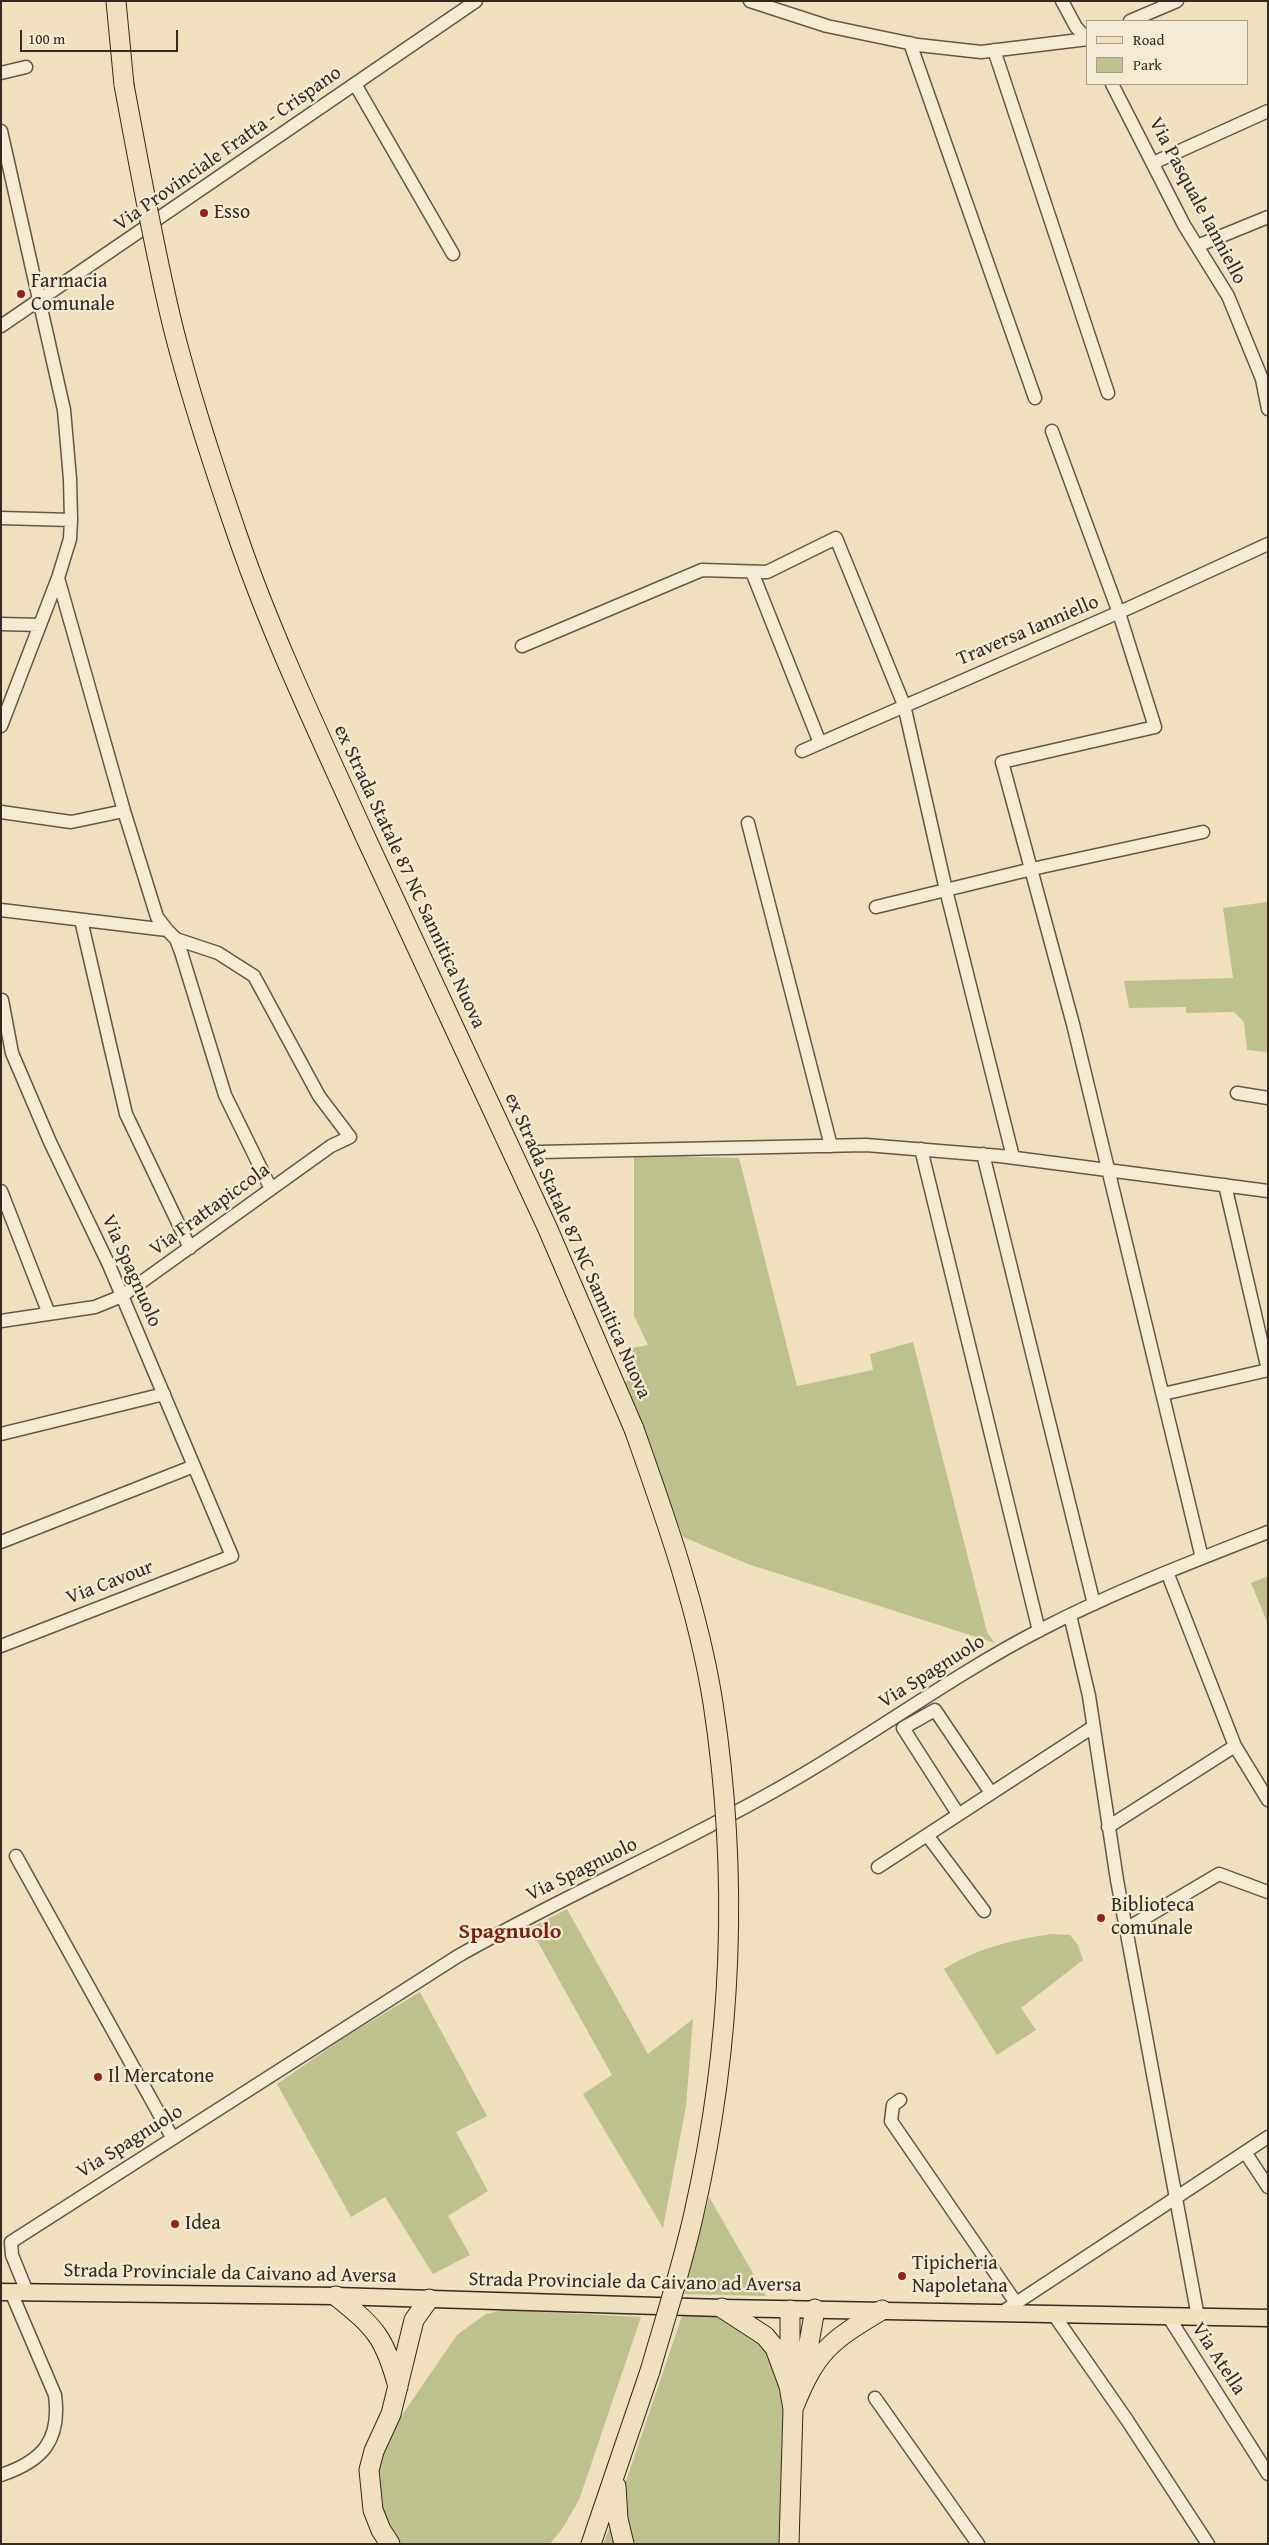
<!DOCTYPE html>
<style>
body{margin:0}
#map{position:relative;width:1269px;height:2545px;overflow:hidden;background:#f0e0bd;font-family:"Gentium Book Plus",serif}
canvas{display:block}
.frame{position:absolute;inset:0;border:2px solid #352921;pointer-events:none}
.legend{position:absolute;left:1086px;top:20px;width:162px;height:65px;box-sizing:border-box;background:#f5ebd4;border:1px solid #a89d8c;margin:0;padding:6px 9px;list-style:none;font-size:15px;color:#352921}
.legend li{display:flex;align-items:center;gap:10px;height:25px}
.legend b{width:25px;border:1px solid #a89d8c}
.scale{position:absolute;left:20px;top:30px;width:158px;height:22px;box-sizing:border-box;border:2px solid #352921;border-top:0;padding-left:6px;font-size:15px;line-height:18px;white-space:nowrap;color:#352921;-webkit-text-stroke:4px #f5ebd4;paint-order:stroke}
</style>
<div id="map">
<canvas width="1269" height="2545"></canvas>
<div class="frame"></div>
<ul class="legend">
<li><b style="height:6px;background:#f0e0bd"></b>Road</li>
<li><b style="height:14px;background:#bdc18e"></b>Park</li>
</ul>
<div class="scale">100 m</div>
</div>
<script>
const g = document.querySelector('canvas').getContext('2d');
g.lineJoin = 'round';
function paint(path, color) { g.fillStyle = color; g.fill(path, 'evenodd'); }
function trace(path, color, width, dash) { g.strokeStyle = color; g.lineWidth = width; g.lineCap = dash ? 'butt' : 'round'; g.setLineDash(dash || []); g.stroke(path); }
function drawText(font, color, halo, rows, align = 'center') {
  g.font = font + ' "Gentium Book Plus",serif'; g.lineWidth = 4.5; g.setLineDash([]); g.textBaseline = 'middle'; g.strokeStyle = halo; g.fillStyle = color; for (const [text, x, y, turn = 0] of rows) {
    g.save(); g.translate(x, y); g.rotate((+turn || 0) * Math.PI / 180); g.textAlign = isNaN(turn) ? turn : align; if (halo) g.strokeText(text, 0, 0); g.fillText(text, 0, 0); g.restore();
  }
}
const green = new Path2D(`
 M1267 902 1268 1052 1247 1050 1244 1022 1234 1012 1186 1013V1007L1129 1008 1124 981 1233 978 1223 908Z
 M634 1155 739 1158 797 1386 873 1370 870 1354 913 1342 987 1632 995 1643 748 1564 683 1537 624 1382 629 1380 616 1351 648 1345 634 1316Z
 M1268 1576V1624L1251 1583Z
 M567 1909 648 2054 693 2019 686 2106 663 2228 583 2094 612 2075 530 1928Z
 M1051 1934 1070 1935 1078 1945 1083 1960 1021 2008 1036 2030 997 2055 944 1969C978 1948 1012 1940 1051 1934Z
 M420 1992 487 2116 456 2132 488 2191 448 2216 470 2255 433 2274 385 2197 351 2217 277 2084 345 2037Z
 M709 2197 766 2296 684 2294Z
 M503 2310 641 2317 579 2500 562 2529 550 2544H402L388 2525 379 2498 378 2465 389 2434 457 2335 486 2314Z
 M708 2315 743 2324 781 2368 784 2408 780 2544H630L623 2490 682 2316Z
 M612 2522 617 2544H603Z`);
const minor = new Path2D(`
 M750 1 827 26 918 45 981 52 1088 39
 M1062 1 1076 27 1088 40
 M1130 21 1177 1
 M910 43 1035 398
 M994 50 1108 393
 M1 73 26 67
 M355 84 453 254
 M1112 84 1184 225 1228 296 1262 379 1268 409
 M1 131 64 410 70 479 71 520 70 539 58 578 1 726
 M1153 163 1268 111
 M1197 246 1268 217
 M1 326 476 1
 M1052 431 1119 613 1155 727 1002 762 1073 1024 1202 1558
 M1 518 71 520
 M752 572 820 743
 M58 578 124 811 157 917 167 930
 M1 624 40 625
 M522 646 702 570 767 572 836 538 904 705 946 890 1013 1157
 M802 751 1131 607 1268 544
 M1 812 71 822 124 811
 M748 823 831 1146
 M876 907 1032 869 1203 832
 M1 910 167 930 176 939 181 952 225 1095 271 1189
 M81 920 126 1114 190 1248
 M1237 1093 1268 1098
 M921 1149 1039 1631
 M539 1152 866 1145 1000 1156 1268 1191
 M983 1154 1094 1604
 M1225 1185 1268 1370
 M1 1191 49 1314
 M1 1321 95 1307 122 1296 331 1146 350 1137 319 1096 254 976 218 953 176 939
 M1163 1394 1268 1370
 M1 1434 164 1394
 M1 1542 194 1466
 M1167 1572 1235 1746 1268 1800
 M1070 1615 1089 1696 1117 1880 1198 2317
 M1 1646 232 1556 109 1265 50 1142 12 1053 2 1000
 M958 1814 903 1728 935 1710 991 1793
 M1108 1827 1235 1746
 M927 1835 984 1911
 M16 1856 172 2137
 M878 1867 1093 1727
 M1126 1929 1219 1874 1268 1892
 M900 2100 893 2105 891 2121 1016 2303
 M1245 2152 1268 2187
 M27 2292 12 2255 11 2242 458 1956C562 1897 672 1849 776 1790 866 1740 949 1677 1040 1630 1113 1592 1191 1562 1268 1532
 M1001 2313 1268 2137
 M1054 2315 1127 2420 1208 2544
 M1168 2316 1268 2474
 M875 2398 978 2544
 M1 2475C43 2461 61 2440 55 2395L11 2292`);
const major = new Path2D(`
 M1 2292 336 2296 722 2308 1268 2318`);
const highway = new Path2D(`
 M116 1 124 85
 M365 836 547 1227 634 1429
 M336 2296C376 2328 385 2338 398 2387
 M722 2308 765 2336 775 2348 789 2386 793 2409 789 2544
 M806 2376V2360L815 2309
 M790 2378V2310
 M793 2409C816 2351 830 2341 882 2310
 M616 2486 618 2519 624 2544
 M390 2544 381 2530 373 2510 369 2470 374 2451 391 2414 414 2320 429 2299
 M591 2544 650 2371`);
const highwayBridge = new Path2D(`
 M124 85C139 164 153 244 172 323 190 396 214 468 239 540 274 641 321 738 365 836
 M634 1429C666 1519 698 1609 713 1703 739 1873 732 2046 694 2213 682 2267 665 2319 650 2371`);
const markers = [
 [204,213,5,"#8f2418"],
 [21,294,5,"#8f2418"],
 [1101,1918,5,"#8f2418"],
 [98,2077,5,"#8f2418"],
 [175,2224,5,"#8f2418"],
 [902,2276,5,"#8f2418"]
];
const streetNames = [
 ["Via Provinciale Fratta - Crispano",228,149,-35],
 ["Via Pasquale Ianniello",1197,201,62],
 ["Traversa Ianniello",1028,631,-23],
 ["ex Strada Statale 87 NC Sannitica Nuova",409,877,65],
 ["Via Frattapiccola",210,1210,-36],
 ["ex Strada Statale 87 NC Sannitica Nuova",577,1246,66],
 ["Via Spagnuolo",131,1271,66],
 ["Via Cavour",110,1583,-21],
 ["Via Spagnuolo",932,1672,-32],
 ["Via Spagnuolo",582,1870,-26],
 ["Via Spagnuolo",130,2142,-32],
 ["Strada Provinciale da Caivano ad Aversa",230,2274,1],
 ["Strada Provinciale da Caivano ad Aversa",635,2283,1],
 ["Via Atella",1218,2359,57]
];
const poiNames = [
 ["Esso",214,213],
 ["Farmacia",31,282],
 ["Comunale",31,305],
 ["Biblioteca",1111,1906],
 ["comunale",1111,1929],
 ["Il Mercatone",108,2077],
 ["Idea",185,2224],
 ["Tipicheria",912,2264],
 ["Napoletana",912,2287]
];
const quarterNames = [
 ["Spagnuolo",510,1932]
];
paint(green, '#bdc18e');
trace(minor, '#645748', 15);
trace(major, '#352921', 19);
trace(highway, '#352921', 21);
trace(minor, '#f5ebd4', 12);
trace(major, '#f0e0bd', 16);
trace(highway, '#f0e0bd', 19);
trace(highwayBridge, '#352921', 21, []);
trace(highwayBridge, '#f0e0bd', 19);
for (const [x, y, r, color] of markers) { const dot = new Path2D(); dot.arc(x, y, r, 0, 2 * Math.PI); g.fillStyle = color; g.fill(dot); trace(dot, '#f5ebd4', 2); }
drawText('20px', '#352921', '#f5ebd4', streetNames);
drawText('20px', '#352921', '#f5ebd4', poiNames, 'left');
drawText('bold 22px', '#7a1f14', '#f5ebd4', quarterNames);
</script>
